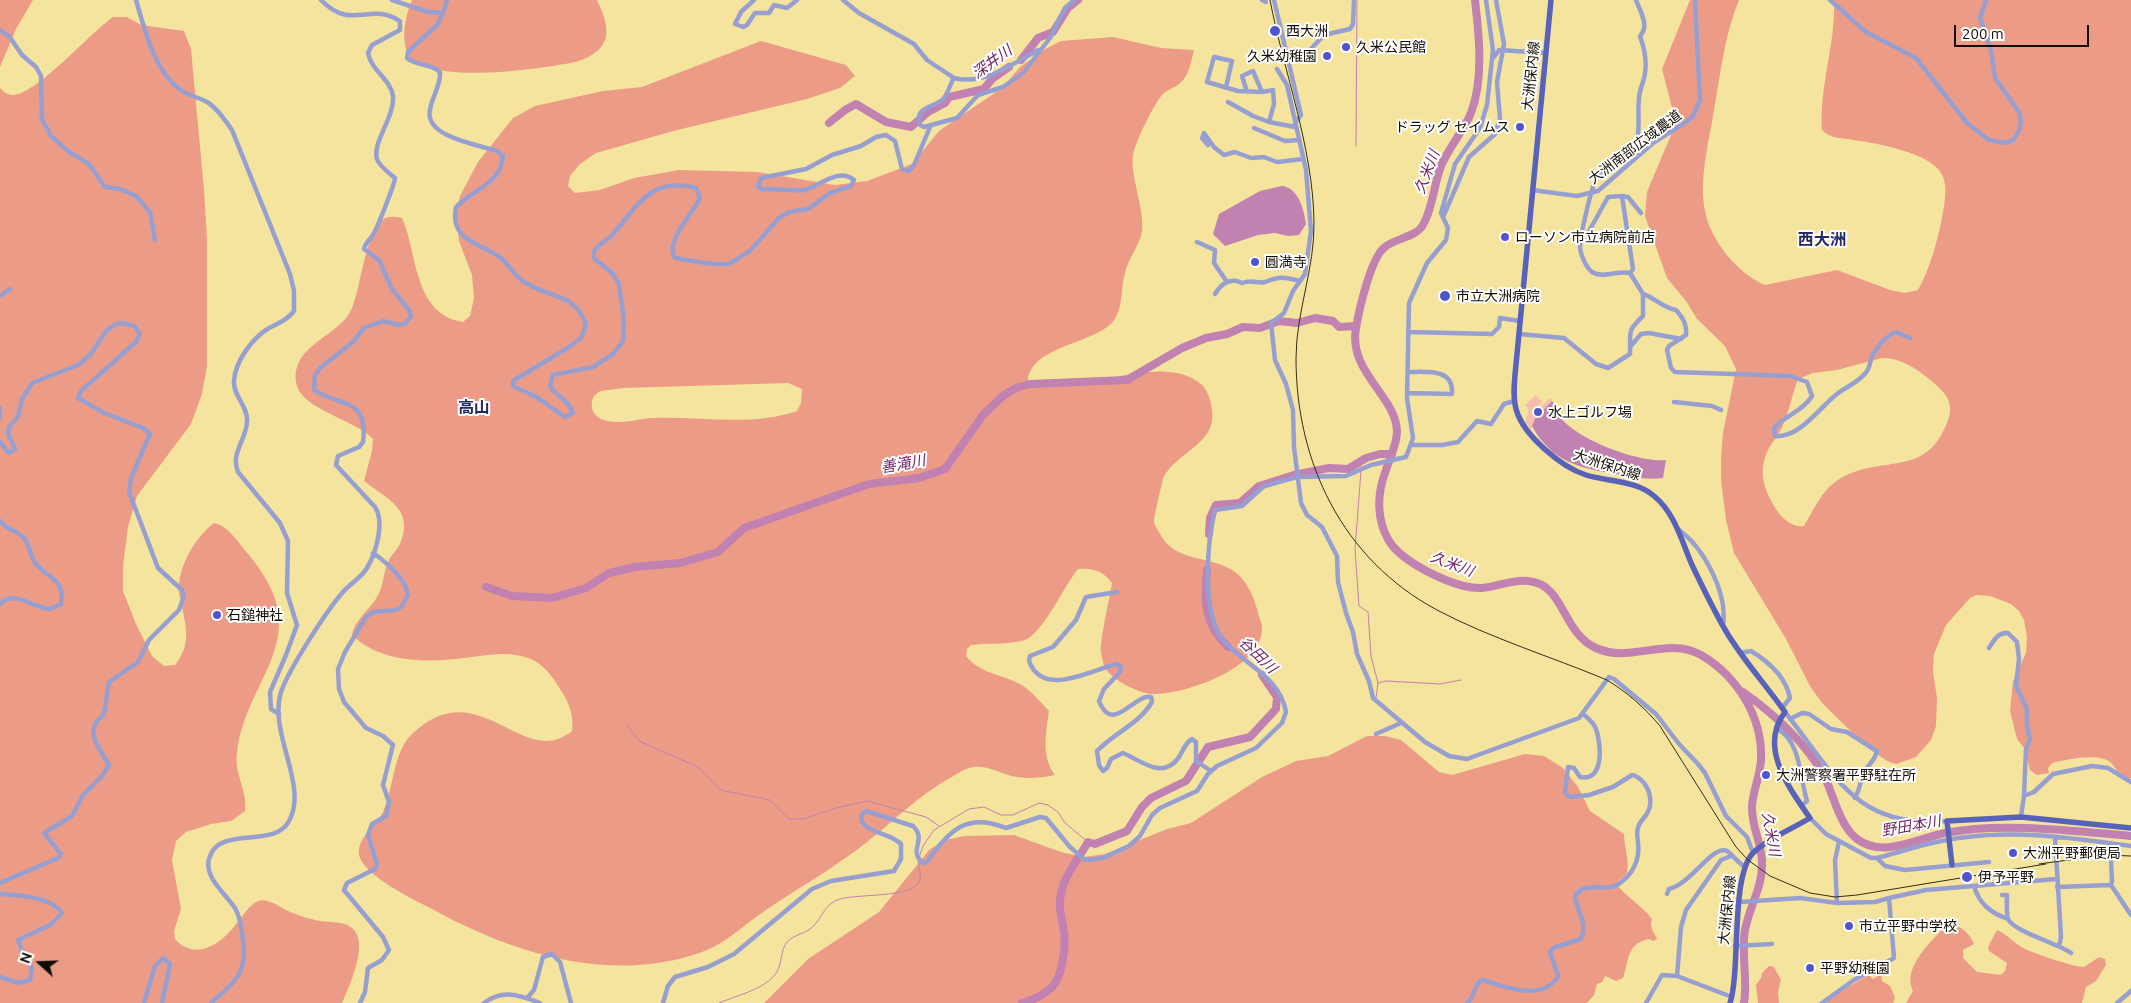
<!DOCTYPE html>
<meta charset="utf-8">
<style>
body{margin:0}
#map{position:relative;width:2131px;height:1003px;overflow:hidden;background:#f5e49d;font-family:Ubuntu,sans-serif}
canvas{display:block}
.north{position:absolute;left:15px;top:938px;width:50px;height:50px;-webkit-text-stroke:4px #fff;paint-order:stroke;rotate:290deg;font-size:14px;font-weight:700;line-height:20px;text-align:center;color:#130d00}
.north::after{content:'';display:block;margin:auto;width:18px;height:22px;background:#130d00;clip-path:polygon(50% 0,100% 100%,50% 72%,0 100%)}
.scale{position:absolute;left:1954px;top:25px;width:135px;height:22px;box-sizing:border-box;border:2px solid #130d00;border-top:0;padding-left:6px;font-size:15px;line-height:18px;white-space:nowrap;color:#130d00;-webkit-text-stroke:4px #fff;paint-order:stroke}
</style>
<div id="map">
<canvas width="2131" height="1003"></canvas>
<div class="north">N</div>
<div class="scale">200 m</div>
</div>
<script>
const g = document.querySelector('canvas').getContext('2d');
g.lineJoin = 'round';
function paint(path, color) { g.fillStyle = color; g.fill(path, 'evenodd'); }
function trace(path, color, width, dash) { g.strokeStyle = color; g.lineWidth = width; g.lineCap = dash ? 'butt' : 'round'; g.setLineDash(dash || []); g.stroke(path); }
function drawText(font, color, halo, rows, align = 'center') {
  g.font = font + ' Ubuntu,"Noto Sans JP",sans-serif'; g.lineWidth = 4; g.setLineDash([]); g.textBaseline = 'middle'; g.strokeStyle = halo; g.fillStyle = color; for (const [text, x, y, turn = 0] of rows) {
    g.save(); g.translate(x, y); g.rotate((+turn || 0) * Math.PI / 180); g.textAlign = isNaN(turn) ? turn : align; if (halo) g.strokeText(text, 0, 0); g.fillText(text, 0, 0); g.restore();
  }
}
const green = new Path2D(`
 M1536 395 1542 402 1533 413 1550 398 1552 401 1536 417 1531 429 1525 422 1529 410 1525 405Z`);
const forest = new Path2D(`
 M0 0H33L16 29 0 67Z
 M412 0H597C612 31 612 50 576 62 537 69 448 83 414 61 398 49 405 15 412 0Z
 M1690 0H1739C1724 36 1720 77 1713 116 1708 146 1699 180 1705 211 1710 240 1738 274 1765 285L1837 270 1890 290 1905 293 1918 290C1930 269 1937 242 1942 218 1944 205 1949 185 1941 173 1930 153 1876 143 1854 140 1843 138 1830 139 1822 130 1819 86 1836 44 1834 0H2131V778H2124C2119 774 2116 768 2111 763 2100 752 2066 760 2052 763L2048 768 2049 773 2037 775 2030 770 2025 749 2017 739 2010 711 2013 681 2026 653 2027 637 2024 620 2019 611 2011 604 1990 596 1976 595 1970 598 1946 625 1934 654 1933 672 1937 698 1936 726 1931 740 1916 757 1896 764 1887 761 1868 748 1823 704 1811 688 1786 639 1734 553 1726 520 1721 480V457L1723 433 1736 369 1725 346 1697 319 1686 301 1667 278 1645 216 1647 192 1676 123 1662 69ZM1882 358C1903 358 1920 371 1935 384 1947 394 1954 405 1948 420 1927 479 1884 454 1841 478 1822 489 1815 508 1804 526 1794 528 1784 520 1778 512 1765 493 1757 473 1768 450 1772 442 1779 435 1782 427 1789 412 1792 395 1798 379L1813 373 1837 370Z
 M113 17H127L141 25 184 31 191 49 204 190 207 240V366L202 394 191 424 137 496 128 527 123 566V591L136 624 152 656 164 666 175 665C192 643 186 627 181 602 180 597 178 591 179 586 180 563 196 537 214 523 229 526 239 544 249 555 319 639 246 675 237 753 234 775 248 791 245 811L231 821 211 824 186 832 176 841 172 860 181 909 174 931 175 939C196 962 221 944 237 923 243 916 249 905 258 901 269 897 283 910 293 913 300 916 307 918 315 920 327 923 342 920 352 928 370 942 349 987 342 1003H0V88C3 92 8 95 13 95 36 95 91 32 113 17Z
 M1113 37 1161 48 1194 50C1191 62 1189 77 1179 84 1174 88 1167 90 1163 94 1154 103 1135 143 1133 155 1130 176 1145 210 1142 231 1140 245 1128 259 1125 273 1121 287 1123 303 1116 317 1101 345 1031 343 1028 381 1067 403 1159 348 1201 384 1206 388 1210 398 1211 404 1221 445 1177 449 1163 479 1162 483 1154 517 1154 521 1154 524 1157 529 1159 532 1174 564 1210 554 1235 572 1247 581 1253 595 1257 609 1258 615 1262 622 1262 628 1263 667 1189 693 1156 694 1141 695 1113 681 1105 668 1103 664 1102 657 1101 653 1099 644 1110 596 1112 583 1103 571 1093 568 1078 569 1064 586 1043 633 1025 640 1010 645 987 643 971 645L967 649 966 656C981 674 1001 674 1020 684 1032 691 1040 702 1049 711 1046 733 1041 756 1055 775 1041 778 1030 779 1017 777 1000 774 985 763 969 768 962 770 956 775 950 778 918 796 895 820 867 842 834 868 800 887 766 910 745 924 725 944 702 952 611 985 512 953 432 909 414 900 361 874 359 854 357 837 377 826 383 812 393 790 394 751 411 735 479 669 522 772 572 731 574 715 569 702 560 689 553 677 544 665 531 659 510 650 486 655 464 658 427 663 381 663 352 635 355 619 369 611 377 597 384 586 383 571 389 560 392 554 397 550 400 544 415 509 387 499 364 481L372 451 373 439C355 419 298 409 296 381 292 344 341 336 352 308 361 286 365 237 381 221 387 215 395 217 402 218 418 254 413 314 463 322L470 316 474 298 472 275 459 241 456 215 460 196 478 162 513 118 535 106 603 91 642 87 761 41 846 65 855 76 840 88 807 99 677 130 596 153 580 164 570 176 568 186 575 193 600 190 634 178 679 170 757 172 835 185 867 181 912 164 939 131 1002 88 1020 67 1047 48 1061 41ZM788 383 802 389 801 403 797 411C751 427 701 416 653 418 637 419 619 425 604 420 592 416 589 406 594 396L600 391 624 388Z
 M1367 736H1385L1401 740 1439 772 1452 775 1525 754 1544 756 1563 768 1578 787 1590 811 1624 834C1624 844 1631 869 1626 875 1623 878 1619 880 1616 883 1625 897 1642 905 1652 919 1649 929 1654 931 1657 939L1653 941 1649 939C1626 944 1629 961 1623 978L1616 981 1605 976 1602 982 1597 984 1594 995 1587 1003H764L808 959 879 912 930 849 946 840 964 836 1014 835 1061 852 1084 857 1105 854 1167 829 1191 823 1262 777 1296 761 1328 756Z
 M1948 924C1960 925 1969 932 1974 944L1963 950V958L1977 972 2001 975 2005 971 2007 963 1989 951 1988 947 1997 930C2007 934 2014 943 2023 948 2032 953 2074 967 2084 967L2099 957 2105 959 2106 965 2096 981 2086 987 2082 1003H1906L1913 991C1901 968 1933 939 1948 924Z
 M1769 966 1774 967 1781 980 1778 992 1779 1003H1758L1756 985 1761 978 1762 973Z
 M1881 974 1882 981 1890 986 1895 998 1893 1003H1826L1839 992 1869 975 1873 979Z`);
const water = new Path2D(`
 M1282 186C1299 188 1304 210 1306 224L1299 235 1288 236 1275 233 1258 235 1225 246 1213 234 1219 214 1260 191Z
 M1552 401C1557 406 1557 413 1561 418 1578 440 1639 463 1666 460L1663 478C1647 480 1632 477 1616 474 1579 468 1552 462 1532 426L1536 417Z`);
const stream = new Path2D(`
 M1356 146 1357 0
 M1359 463 1361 467
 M1361 471 1355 549 1359 606 1368 612 1371 656 1378 683 1376 698
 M1378 683 1386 681 1440 684 1461 680
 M627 725 639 741 698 767 720 790 770 800 789 819H803L836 808 867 801 926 817 939 826
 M920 855 923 846 934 830 969 809 984 807 1001 815H1013L1039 803 1048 805 1058 812 1065 823 1088 842
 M719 1003C735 996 762 990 774 976 782 967 780 955 785 945 791 935 802 935 810 929 821 921 823 907 835 901 852 892 915 900 920 880 921 875 919 867 918 861`);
const river = new Path2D(`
 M1475 0C1479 35 1484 79 1471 113 1463 132 1449 147 1441 166 1434 184 1433 206 1424 223 1418 237 1396 238 1385 247 1371 257 1359 310 1356 328 1348 372 1396 396 1397 431 1397 445 1390 457 1386 470 1377 493 1376 519 1389 541 1403 563 1455 589 1482 588 1497 587 1512 579 1528 581 1565 584 1561 632 1596 648 1630 664 1666 636 1701 655 1737 676 1763 717 1761 760 1760 776 1753 791 1752 806 1751 827 1763 845 1762 865 1762 888 1749 908 1745 930 1741 954 1748 981 1744 1003
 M1021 60 1038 38 1053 32 1068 8 1078 0
 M829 123 845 110 856 104 886 122 911 127 928 112 945 103 949 97 984 89 992 79 1009 67
 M1209 534 1210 518 1216 505 1240 503 1259 486 1294 475 1329 468 1348 469 1366 458 1380 454H1392
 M1207 570C1204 602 1204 624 1228 647
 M486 587 512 596 552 598 586 588 609 573 635 567 680 563 718 552 744 528 869 484 919 478 945 469 983 415 1004 395 1016 388 1030 384 1127 380 1182 348 1206 338 1227 334 1243 327 1260 328 1279 321 1297 323 1315 318 1333 321 1339 327 1356 326
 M1743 692C1773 713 1806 743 1824 776 1834 795 1839 825 1857 839 1883 859 1918 838 1945 833 2003 822 2073 831 2131 836
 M1022 1003C1033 1000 1043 996 1052 987 1062 978 1066 945 1064 932 1062 918 1058 908 1061 894 1064 876 1079 858 1088 842L1095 844 1127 831 1142 807 1151 798 1186 781 1208 747 1250 737 1276 709 1277 697 1262 675`);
const minor = new Path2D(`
 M136 0C145 30 153 68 179 89 187 95 198 97 207 102 217 108 225 120 232 130L290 274 294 291V311C287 320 279 323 269 328 252 338 235 362 234 381 233 396 248 406 247 421 247 439 230 453 238 472L280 523 288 541 287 593 297 625 286 655 270 692 271 709 279 714
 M392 0 428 12 443 13 447 0
 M754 0 741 12 735 24 743 27 747 25 755 13H769L774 5 787 8 797 0
 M843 0 859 13 914 44 927 60 954 78C950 84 948 94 943 99 934 108 913 107 920 125L924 127 957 118 978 95 1003 87 1023 73 1050 38 1065 8 1074 0
 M1262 0 1266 2
 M1274 0 1301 115 1295 123
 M1830 0 1866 32 1916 58 1967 123 1989 140 2005 143 2013 140 2019 131 2021 122 2019 112 1995 78 1991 50 1980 18 1986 0
 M443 13 437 25 408 52 407 58C416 66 431 63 440 72 441 86 432 96 430 110 424 137 479 145 497 151L503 156C501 184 472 190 456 207 449 242 482 243 502 259 510 266 516 278 526 283 549 298 576 293 586 325L581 338 569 347 513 381V386L538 398 565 417 573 413C569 400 556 397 550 386L553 375 593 367 613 354 623 341 624 321 619 284 613 274 594 258V251C599 244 608 240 614 233 638 205 652 176 696 188L700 198C693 213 664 243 675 258L712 264H729L750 251 779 218 789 212 808 209 830 193 851 186 854 180C838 167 820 186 805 190 799 191 770 189 761 189L758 187 761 178 806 169 832 155 861 146 876 137 886 135 895 141 902 169 909 171 914 165 930 127
 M0 30 9 36 22 55 36 67 41 76 42 119 51 136 69 152 89 164 105 187 120 189 136 196 150 212 155 240
 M1494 57 1499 50 1546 53
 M1289 61 1310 50 1324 35 1350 29 1353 24 1354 0
 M1277 69 1287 85 1306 170 1311 231 1305 274 1293 291 1284 313 1271 323 1275 360 1286 384 1293 410 1294 447 1301 503 1307 515 1322 527 1337 556 1338 582 1346 613 1353 632 1357 654 1369 681 1373 698 1425 742 1449 756 1467 759 1579 718 1609 677 1614 679 1656 714 1679 744 1698 764 1705 773 1726 816 1747 837 1753 853
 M954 78C984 86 1014 63 1038 50
 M1226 87 1232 61 1214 57 1207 82 1238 91 1262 92
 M1228 102 1253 116 1269 122 1274 104 1273 90 1262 92 1253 71 1242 76 1247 92
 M1269 122 1295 127
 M1254 128 1285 141 1299 140
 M1208 145 1202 138 1204 133 1214 147 1224 155 1235 152 1251 158 1264 157 1277 162 1303 159
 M1532 190 1577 196 1598 191 1653 143 1686 122 1693 116 1700 100 1695 0
 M1622 196 1628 197 1641 213
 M1444 215 1469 157 1495 134 1500 119 1497 82 1504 44 1496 0
 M1583 233H1588L1608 197 1622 196 1633 269 1630 273
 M1197 242 1215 250 1214 263 1227 282
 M1215 294C1221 284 1230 277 1242 283 1253 279 1258 284 1265 282 1280 276 1284 277 1300 281
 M1643 294C1655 298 1663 308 1676 310 1683 318 1687 324 1686 335L1669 346 1667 350 1671 368 1675 372 1790 376 1807 382 1812 396C1803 411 1786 415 1774 428L1775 436C1799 439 1821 406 1837 394 1847 386 1860 382 1867 371 1870 367 1870 361 1872 356 1877 347 1886 336 1896 332L1910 338
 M0 296 10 289
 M1410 332 1492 334 1499 327 1500 318 1520 321
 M1519 334 1564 338 1596 364 1608 368 1630 354C1631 332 1626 332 1643 316V294L1630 273C1618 270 1603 279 1592 272 1586 267 1581 256 1580 248 1580 237 1591 187 1597 178 1607 163 1630 163 1636 145 1641 131 1637 113 1639 99 1639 90 1644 82 1645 73 1647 61 1644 47 1640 36 1650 26 1640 11 1636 0
 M1630 347 1641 334 1649 333 1681 339
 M1407 393 1452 394C1454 368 1427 372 1408 372
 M1674 402 1712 406 1721 410
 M0 408V418
 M0 442 9 453 15 449 8 434 9 427 18 417 22 399 32 383 78 365 91 354 106 331 116 324 123 323 134 326 140 334 136 342 81 391 78 398 104 413 143 428 150 434 131 478 129 492 158 568 182 590 184 596 179 610 149 640 138 662 109 682 104 714 97 721 93 730 95 741 109 765 102 776 83 795 72 816 44 833 61 854 58 858 0 883
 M1412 445H1442L1458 442 1477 421 1491 424 1504 404 1514 401
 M0 521C6 529 15 530 22 536 30 543 29 553 34 561 44 578 66 577 61 604L50 609C33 608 14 589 0 604
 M1678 529C1704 548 1728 593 1723 625
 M1117 592 1086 597 1076 620 1059 640 1053 647 1030 656 1029 661C1043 699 1092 669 1117 664L1121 667 1120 672 1104 689 1099 701C1113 736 1134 693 1151 697L1152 702C1139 724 1114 733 1097 751L1099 765 1103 771 1107 768 1111 759 1123 753C1140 760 1163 781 1179 757 1183 751 1185 743 1192 739L1196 742V761L1211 771
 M1989 648C1994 640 1998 632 2008 633L2017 642 2019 659 2016 686 2027 709V726L2030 739 2026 749 2024 796
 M1740 653 1751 651C1769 662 1786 677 1790 698L1782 708
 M1785 712C1835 775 1856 829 1947 821
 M1790 719 1802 713 1809 714 1831 729 1847 732 1877 751C1875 761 1869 763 1865 771 1860 780 1860 790 1855 798
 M1776 728C1801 740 1800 779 1807 801L1801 806
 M1376 734 1401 723
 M2021 817 2024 796 2034 792 2053 774 2092 766 2108 768 2131 782
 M1810 818 1826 834 1871 858H1877C1907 850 1936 840 1967 837 2022 830 2077 839 2131 846
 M2055 837 2061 937 2059 946
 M1877 858 1885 866 1905 870 1989 862
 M2111 885 2112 881 2111 860
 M1974 886C1979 904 1991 913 2008 919
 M2057 887 2111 885 2131 915
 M0 894C19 895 51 897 62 913L50 925 18 940 23 954 32 968 30 980 18 983 0 977
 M1667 894 1669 889C1690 885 1713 844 1727 851 1733 855 1738 863 1745 867
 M2002 895H2007C2007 902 2006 912 2008 919 2013 931 2059 944 2071 953
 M1889 898 1926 890 2056 879
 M1740 902 1800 898 1837 903 1835 860 1839 842
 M1735 946 1772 944
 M1677 976 1681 927 1686 910 1721 860 1731 856
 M527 998 534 990 543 957 552 954 560 962 571 1003
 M144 1003 155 966 163 958 170 964 162 1003
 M211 1003C238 979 249 971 242 933 241 925 239 915 235 908 226 894 204 878 209 859 218 824 274 850 289 821 309 785 268 733 281 692 289 669 327 610 343 592 350 584 361 578 367 568 376 553 385 522 375 507L336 465 338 456 359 447 363 442C369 397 339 407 314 390L315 375 320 368 353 342 364 328 383 321 399 325 405 324 411 316 409 310 392 289 379 260 364 249C365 243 371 239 374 233 378 226 395 183 395 178 389 173 379 166 377 159 372 142 395 117 393 96 391 80 371 70 368 53L372 45 400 30V21C370 1 352 32 321 0
 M360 1003 365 992 368 968 382 960 389 950 383 937 344 890 347 883 375 869 377 864 368 835 372 824 386 816 389 802 383 785 393 745 383 736 366 728 344 702 339 689 338 669 345 652 366 617 373 612 396 610 402 606 408 595C406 579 386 562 373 553
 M484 1003C503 989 519 995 540 1003
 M663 1003 668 986 675 977 708 967 734 954 812 889 831 881 894 871 901 859V844C891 833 865 833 861 819L862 814 866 811 913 826C928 841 907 849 923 863L927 862C949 830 967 812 1006 828L1040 817 1046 818 1070 847 1084 859 1090 860 1103 858 1129 846 1140 836 1152 815 1160 808 1197 791 1208 774 1217 766 1256 748 1282 723 1286 712C1280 677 1246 666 1224 641 1201 616 1207 542 1215 510L1242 506 1264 486 1297 477 1346 476 1371 465 1406 457 1413 438 1407 398 1409 303 1427 263 1446 240 1448 228 1441 213 1455 164 1480 128 1487 105 1493 50 1486 0
 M1467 1003C1476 997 1472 986 1482 980 1503 986 1543 1003 1558 976L1550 952 1553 948 1581 939C1588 923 1577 912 1575 896 1586 879 1607 894 1620 883 1633 874 1640 859 1638 843 1638 838 1636 833 1638 828 1639 822 1643 820 1646 815 1653 806 1651 792 1644 783 1640 779 1638 776 1632 775L1613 787 1589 795 1570 797 1565 793 1568 767 1574 768 1580 777C1605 782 1601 743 1596 729 1594 723 1588 718 1583 714
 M1646 1003 1662 975 1677 976 1732 997
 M1822 1003 1854 980 1894 958 1889 898 1875 902 1837 903
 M2117 1003 2131 991`);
const major = new Path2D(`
 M1551 0 1515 375C1514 387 1513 398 1516 409 1523 435 1561 467 1586 475 1609 482 1635 480 1654 496 1675 513 1682 542 1692 565 1703 588 1714 611 1727 633 1744 661 1766 685 1785 712 1758 747 1789 788 1810 818 1792 829 1769 838 1754 852 1730 874 1741 970 1730 1003
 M1952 865 1947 821 2021 817 2131 828`);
const rail = new Path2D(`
 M1270 0C1284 73 1313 147 1314 222 1315 268 1296 312 1296 358 1296 462 1342 559 1437 610 1490 638 1552 657 1607 680 1628 693 1644 707 1660 726L1736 847 1748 860 1770 876 1810 893 1835 897 1857 895 2046 864
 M2039 864 2106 855 2131 856`);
const markers = [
 [1275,31,6,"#5055cb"],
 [1346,47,5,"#5055cb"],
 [1327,56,5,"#5055cb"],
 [1520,127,5,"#5055cb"],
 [1505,237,5,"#5055cb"],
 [1255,262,5,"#5055cb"],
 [1445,296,6,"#5055cb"],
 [1538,412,5,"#5055cb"],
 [217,615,5,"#5055cb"],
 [1766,775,5,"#5055cb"],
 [2013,853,5,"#5055cb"],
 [1967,877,6,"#5055cb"],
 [1849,926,5,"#5055cb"],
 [1810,968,5,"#5055cb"]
];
const poiNames = [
 ["西大洲",1286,31],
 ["久米公民館",1356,47],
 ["久米幼稚園",1317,56,"right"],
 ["ドラッグ セイムス",1510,127,"right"],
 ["ローソン市立病院前店",1515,237],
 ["圓満寺",1265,262],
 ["市立大洲病院",1456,296],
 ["水上ゴルフ場",1548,412],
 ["石鎚神社",227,615],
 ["大洲警察署平野駐在所",1776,775],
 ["大洲平野郵便局",2023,853],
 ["伊予平野",1978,877],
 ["市立平野中学校",1859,926],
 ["平野幼稚園",1820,968]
];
const streetNames = [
 ["大洲保内線",1531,76,-84],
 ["大洲南部広域農道",1635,147,-37],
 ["大洲保内線",1607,465,18],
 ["大洲保内線",1727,910,-84]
];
const waterNames = [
 ["深井川",992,62,-36],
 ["久米川",1427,172,-69],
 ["善滝川",903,464,-10],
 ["久米川",1452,564,21],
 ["谷田川",1258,655,44],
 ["野田本川",1911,826,-10],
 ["久米川",1771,834,80]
];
const quarterNames = [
 ["西大洲",1822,240],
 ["高山",474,408]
];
paint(green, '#f6beae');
paint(forest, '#ec9c86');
paint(water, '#c181b1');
trace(stream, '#c181b1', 1);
trace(river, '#c181b1', 8);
trace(minor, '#969fd0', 4.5);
trace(major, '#5962ba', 5.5);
trace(rail, '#332c17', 1);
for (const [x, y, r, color] of markers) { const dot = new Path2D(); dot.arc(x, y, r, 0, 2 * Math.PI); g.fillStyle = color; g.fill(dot); trace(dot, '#fff', 2); }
drawText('14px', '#130d00', '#fff', poiNames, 'left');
drawText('14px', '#130d00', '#fff', streetNames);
drawText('italic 15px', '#712462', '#fff', waterNames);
drawText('bold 16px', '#262a64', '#fff', quarterNames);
</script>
